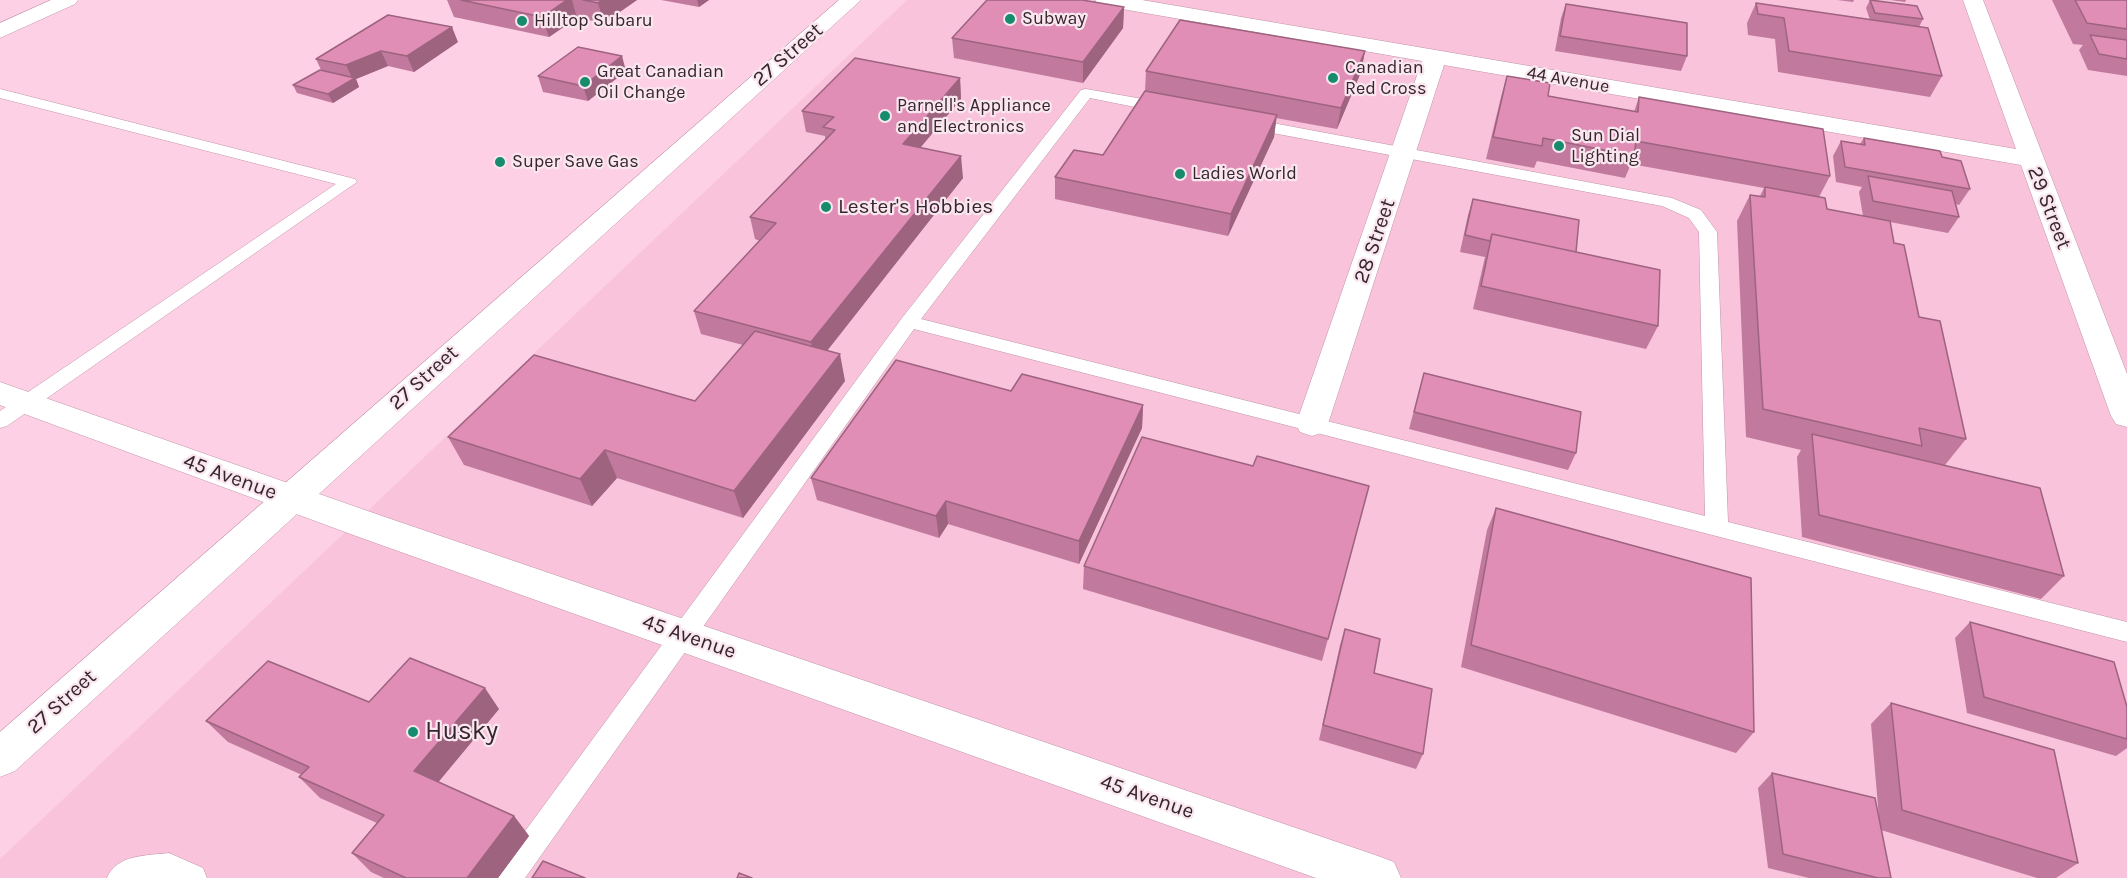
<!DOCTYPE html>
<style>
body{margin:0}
canvas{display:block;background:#fed0e5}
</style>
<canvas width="2127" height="878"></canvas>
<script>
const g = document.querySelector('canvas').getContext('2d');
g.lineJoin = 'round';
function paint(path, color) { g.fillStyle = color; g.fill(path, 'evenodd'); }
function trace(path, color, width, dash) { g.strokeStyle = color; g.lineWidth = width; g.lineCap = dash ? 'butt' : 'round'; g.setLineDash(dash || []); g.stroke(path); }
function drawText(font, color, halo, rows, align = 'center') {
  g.font = font + ' Karla,sans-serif'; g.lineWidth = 4.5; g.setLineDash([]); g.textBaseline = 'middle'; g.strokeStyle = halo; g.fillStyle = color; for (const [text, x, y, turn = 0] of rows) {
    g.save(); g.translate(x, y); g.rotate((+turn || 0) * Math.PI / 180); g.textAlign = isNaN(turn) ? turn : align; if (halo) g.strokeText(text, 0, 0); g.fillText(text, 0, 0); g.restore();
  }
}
const built = new Path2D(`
 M907 0H2127V878H0V859Z`);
const lane = new Path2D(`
 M0 89 355 179 357 182 7 426 0 428V411L336 184 0 98Z
 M1086 89 1165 103 1173 108 1165 113 1090 98 921 319 1705 516 1699 232 1689 218 1662 206 1246 128 1238 123 1246 118 1672 198 1701 210 1717 232 1728 522 2127 622V642L914 329 525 878H494L498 868 902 318 1081 90Z
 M169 853 203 868 207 878H107C117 854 146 856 169 853Z`);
const street = new Path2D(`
 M51 0H78L75 4 0 38V23Z
 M1095 0H1142L2016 149 1963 0H1983L2127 374V427L2116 424 2111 416 2021 165 1444 65 1328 424 1324 432 1312 436 1300 432 1296 424 1422 61 1105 6 1098 4Z
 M0 382 382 516 1378 856 1394 862 1401 878H1316L356 536 0 405Z`);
const secondary = new Path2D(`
 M839 0H861L15 771 0 777V732Z`);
const wall = new Path2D(`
 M447 0H637L604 23 577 18 549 37 454 17Z
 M661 0H709L699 7Z
 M1837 0H1854L1853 2Z
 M1870 0 1923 19 1919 27 1900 24 1942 76 1930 97 1778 72 1775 39 1748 35 1747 23 1756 3 1870 20 1866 8Z
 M1890 0H1906L1905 2Z
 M2052 0H2127V76L2088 70 2079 50 2083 45 2073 44Z
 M1566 4 1687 56 1681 71 1555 51 1561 18Z
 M1124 7 1123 28 1083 83 954 58 952 38Z
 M458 42 414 72 388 66 356 79 359 87 333 103 297 93 293 85 321 70 316 59Z
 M1365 51 1361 72 1337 129 1276 118 1274 137 1228 236 1055 199V177L1103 155 1145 91 1146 71Z
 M626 71 588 101 543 92 538 76Z
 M1507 76 1548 96 1634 112 1639 97 1830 176 1819 197 1827 209 1863 216 1859 192 1862 187 1836 182 1833 156 1841 141 1860 144 1864 138 1942 157 1970 189 1959 205 1956 204 1959 217 1948 233 1890 222 1894 243 1919 317 1966 439 1945 465 2064 576 2041 599 1802 537 1797 457 1801 450 1746 437 1737 221 1750 195 1760 196 1764 188 1631 164 1625 178 1537 161 1534 168 1486 159 1501 97Z
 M960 78 961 99 920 148 963 178 827 350 845 381 743 518 617 478 592 506 464 465 448 437 695 401 743 345 701 334 694 311 760 241 755 239 750 217 825 139V136L806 132 802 111Z
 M1473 199 1576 252 1658 326 1646 349 1473 309 1485 257 1460 252 1468 215Z
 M1424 373 1576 453 1568 470 1409 429Z
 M1011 391 1143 405 1142 428 1079 564 948 524 939 538 817 500 811 478Z
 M1496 508 1754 732 1736 753 1461 667 1487 530Z
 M1084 566 1328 639 1322 661 1083 589Z
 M1970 622 2127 707V748L2116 756 1967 713 1955 638Z
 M1345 629 1374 673 1423 754 1416 769 1319 740 1340 645Z
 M369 702 499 709 438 782 514 816 529 836 498 878H384L371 872 352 853 377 823 320 798 299 777 302 775 228 742 206 721Z
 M1891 703 2078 863 2056 878H2037L1881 830 1891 878H1809L1768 868 1758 788 1772 773 1879 818 1871 724Z`);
const shadedWall = new Path2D(`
 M567 0H572L577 18 549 37 542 17Z
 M602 0H637L604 23 598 3Z
 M697 0H709L699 7Z
 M1124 7 1123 28 1083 83V62Z
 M452 27 458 42 414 72 407 56Z
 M381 51 388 66 356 79 359 87 333 103 328 94 353 80 346 65Z
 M1365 51 1361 72 1337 129 1341 108Z
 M622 56 626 71 588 101 583 86Z
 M960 78 961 99 905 166 903 144Z
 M1277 115 1274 137 1228 236 1231 214Z
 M961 156 963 178 816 365 811 342Z
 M840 354 845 381 743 518 734 491Z
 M1143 405 1142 428 1079 564V541Z
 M605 450 617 478 592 506 580 479Z
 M946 501 948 524 939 538 936 516Z
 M485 688 499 709 431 791 414 771Z
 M514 816 529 836 498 878H467Z`);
const building = new Path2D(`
 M461 0H567L542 17Z
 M583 0H602L598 3Z
 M987 0H1082L1124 7 1083 62 952 38Z
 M1870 0 1917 6 1923 19 1875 13Z
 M2075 0H2127V29L2087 23Z
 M1756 3 1928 28 1942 76 1789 51 1784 18 1758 14Z
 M1566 4 1687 23V56L1560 36Z
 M388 15 452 27 407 56 381 51 346 65 316 59Z
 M1180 20 1365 51 1341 108 1146 71Z
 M2090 35 2127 40V59L2099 54Z
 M578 47 622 56 583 86 538 76Z
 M855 58 960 78 903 144 961 156 811 342 694 311 776 223 750 217 835 130 823 127 834 117 802 111Z
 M320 70 355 78 328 94 293 85Z
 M1507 76 1550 83 1548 96 1638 112 1639 97 1823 129 1830 176 1636 141 1634 156 1543 138 1542 146 1493 137Z
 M1145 91 1277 115 1231 214 1055 177 1074 150 1103 155Z
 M1864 138 1940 151 1942 157 1961 161 1970 189 1845 167 1841 141 1865 145Z
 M1868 176 1952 191 1959 217 1873 201Z
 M1765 187 1825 198 1827 209 1890 221 1894 243 1904 245 1919 317 1940 321 1966 439 1919 428 1922 446 1763 409 1750 195 1765 197Z
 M1473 199 1579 220 1576 252 1492 234 1490 241 1465 235Z
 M1492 234 1660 270 1658 326 1481 286Z
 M755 331 840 354 734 491 605 450 580 479 448 437 534 355 695 401Z
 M896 360 1011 391 1022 374 1143 405 1079 541 946 501 936 516 811 478Z
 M1424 373 1581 412 1576 453 1414 412Z
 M1812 434 2040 488 2064 576 1819 515Z
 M1142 437 1253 466 1257 456 1369 486 1328 639 1084 566Z
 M1496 508 1751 578 1754 732 1471 645Z
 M1970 622 2114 662 2127 707V739L1984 697Z
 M1345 629 1380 639 1374 673 1432 689 1423 754 1323 725Z
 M410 658 485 688 414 771 514 816 467 878H406L352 853 384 815 299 777 309 767 206 721 268 661 369 702Z
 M1891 703 2054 750 2078 863 1902 810Z
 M1772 773 1875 798 1891 878H1878L1783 854Z
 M543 861 585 878H532Z
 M739 873 752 878H737Z`);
const markers = [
 [1010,19,6,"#168b6d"],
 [522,21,6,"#168b6d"],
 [1333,78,6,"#168b6d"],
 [585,82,6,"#168b6d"],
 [885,116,6,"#168b6d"],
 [1559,146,6,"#168b6d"],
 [500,162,6,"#168b6d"],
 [1180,174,6,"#168b6d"],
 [826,207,6,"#168b6d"],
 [413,732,6,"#168b6d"]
];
const farPoinames = [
 ["Subway",1022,19],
 ["Hilltop Subaru",534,21],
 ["Canadian",1345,68],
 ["Red Cross",1345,89],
 ["Great Canadian",597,72],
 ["Oil Change",597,93],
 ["Parnell's Appliance",897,106],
 ["and Electronics",897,127],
 ["Sun Dial",1571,136],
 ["Lighting",1571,157],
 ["Super Save Gas",512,162],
 ["Ladies World",1192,174]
];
const farStreetnames = [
 ["44 Avenue",1568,80,10]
];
const streetNames = [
 ["27 Street",788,55,-41],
 ["29 Street",2049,208,69],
 ["28 Street",1375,241,-71],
 ["27 Street",424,378,-42],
 ["45 Avenue",230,477,20],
 ["45 Avenue",689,637,19],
 ["27 Street",62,702,-42],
 ["45 Avenue",1147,797,19]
];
const poiNames = [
 ["Lester's Hobbies",838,207]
];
const nearPoinames = [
 ["Husky",425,732]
];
paint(built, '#f8c3db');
trace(lane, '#c195a9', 1);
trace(street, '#c195a9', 1);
trace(secondary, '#c195a9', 1);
paint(lane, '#fff');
paint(street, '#fff');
paint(secondary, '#fff');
paint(wall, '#c17a9d');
paint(shadedWall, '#9d637f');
paint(building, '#e08eb6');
trace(building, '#9d637f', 1.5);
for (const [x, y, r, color] of markers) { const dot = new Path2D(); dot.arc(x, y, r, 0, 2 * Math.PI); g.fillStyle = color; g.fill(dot); trace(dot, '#f9e6ee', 2); }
drawText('18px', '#36252d', '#f9e6ee', farPoinames, 'left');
drawText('18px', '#36252d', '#f9e6ee', farStreetnames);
drawText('21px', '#36252d', '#f9e6ee', streetNames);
drawText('21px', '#36252d', '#f9e6ee', poiNames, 'left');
drawText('26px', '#36252d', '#f9e6ee', nearPoinames, 'left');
</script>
